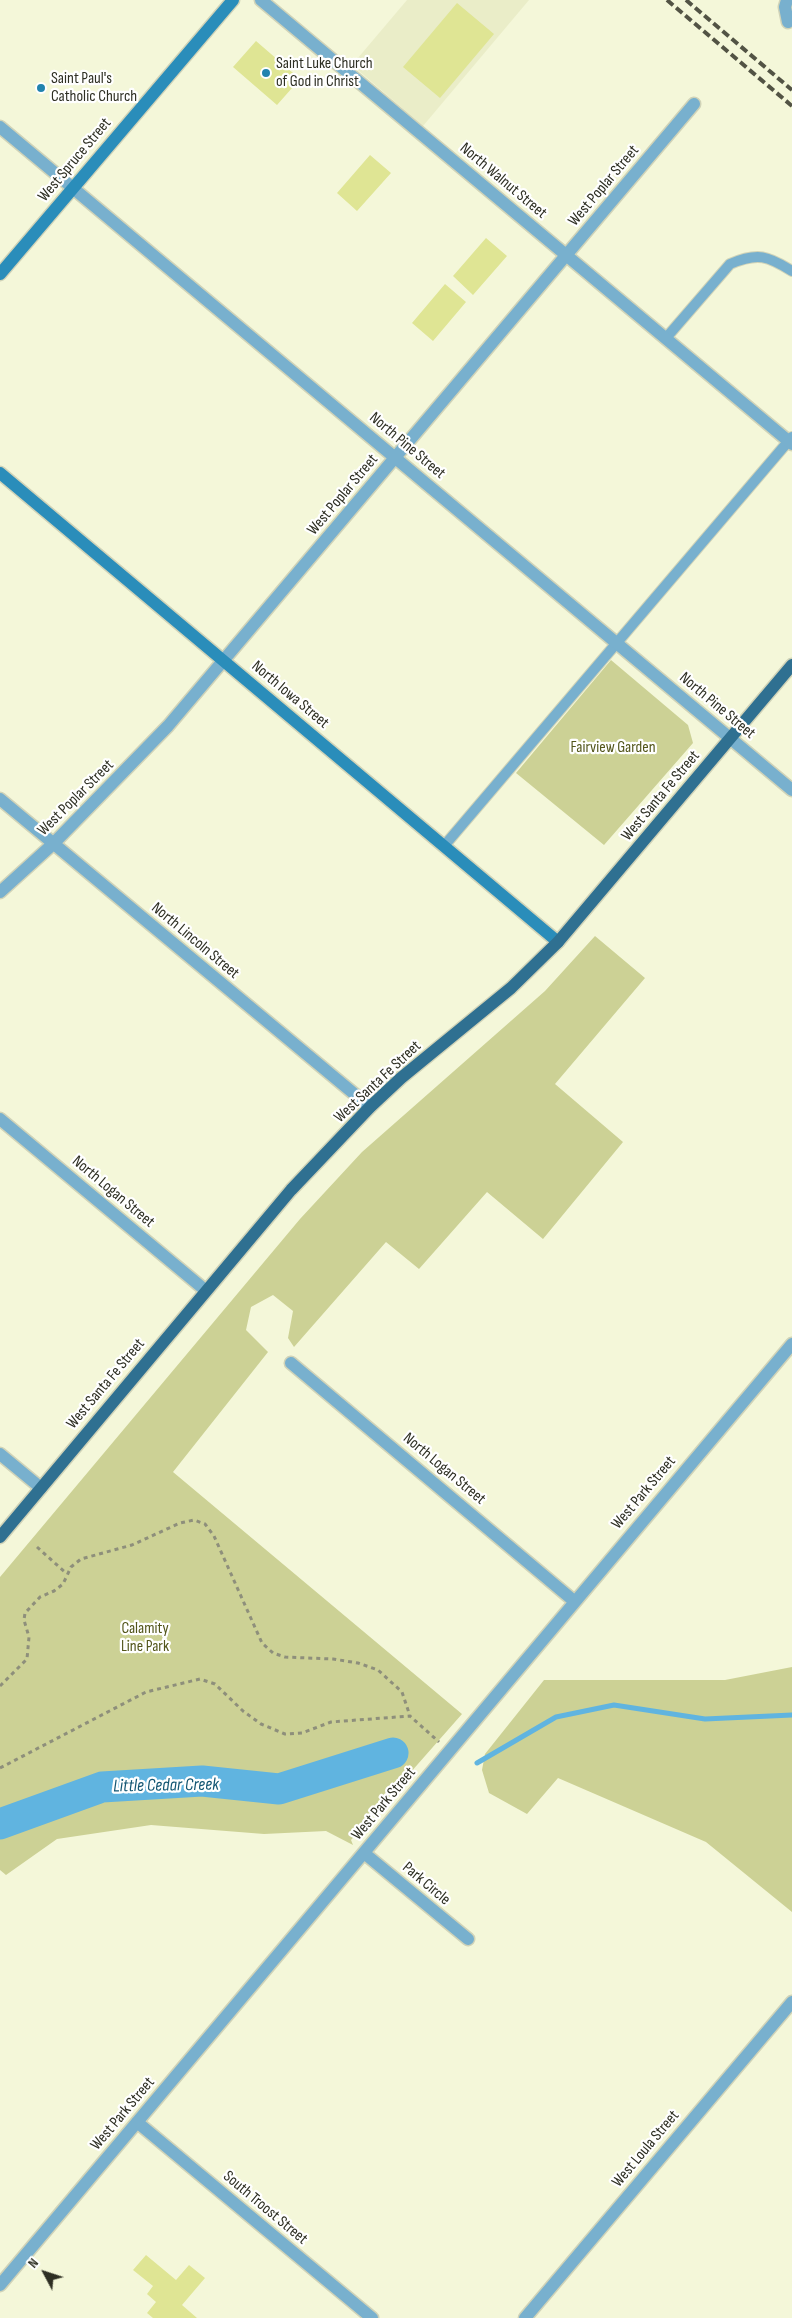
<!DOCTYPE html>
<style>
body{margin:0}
#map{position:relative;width:792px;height:2318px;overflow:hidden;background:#f4f7d9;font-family:"Sofia Sans Condensed",sans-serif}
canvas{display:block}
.north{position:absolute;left:20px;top:2248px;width:50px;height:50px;-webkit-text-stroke:4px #fff;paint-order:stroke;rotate:310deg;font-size:14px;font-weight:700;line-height:20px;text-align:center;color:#2e2f23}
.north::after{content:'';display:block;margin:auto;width:18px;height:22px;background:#2e2f23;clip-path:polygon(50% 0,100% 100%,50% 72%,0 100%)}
</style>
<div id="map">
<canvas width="792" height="2318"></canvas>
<div class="north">N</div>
</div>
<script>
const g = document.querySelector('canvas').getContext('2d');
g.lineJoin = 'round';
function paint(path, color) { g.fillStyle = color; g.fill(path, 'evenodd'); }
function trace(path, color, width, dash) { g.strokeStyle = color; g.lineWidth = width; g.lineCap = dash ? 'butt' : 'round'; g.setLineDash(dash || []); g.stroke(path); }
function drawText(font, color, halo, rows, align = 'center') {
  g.font = font + ' "Sofia Sans Condensed",sans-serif'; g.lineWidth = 4.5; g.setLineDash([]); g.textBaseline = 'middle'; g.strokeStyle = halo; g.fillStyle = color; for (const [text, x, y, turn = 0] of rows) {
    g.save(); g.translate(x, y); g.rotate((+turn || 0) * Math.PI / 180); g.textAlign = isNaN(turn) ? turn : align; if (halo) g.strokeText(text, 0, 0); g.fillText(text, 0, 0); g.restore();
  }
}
const built = new Path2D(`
 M407 0H529L423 126 352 65Z`);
const green = new Path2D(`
 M611 660 688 725 693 743 604 845 516 773Z
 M595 936 645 978 555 1084 623 1142 543 1239 487 1192 419 1269 386 1242 294 1347 288 1338 293 1311 273 1295 251 1307 246 1330 268 1352 173 1472 462 1714 351 1840 353 1845 326 1831 264 1834 151 1825 57 1839 6 1875 0 1870V1577L300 1219 362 1152 545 991Z
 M792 1667V1912L706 1842 558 1778 527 1814 489 1793 482 1770 485 1754 544 1680H725Z`);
const stream = new Path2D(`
 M477 1763 556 1717 614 1705 705 1719 792 1715`);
const river = new Path2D(`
 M0 1824 102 1787 202 1781 279 1789 393 1753`);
const building = new Path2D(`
 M457 3 494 34 440 98 403 67Z
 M256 41 300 79 277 105 233 67Z
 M370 155 391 173 357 211 337 193Z
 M486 238 507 256 473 295 453 276Z
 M445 284 466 302 433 341 412 323Z
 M146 2255 176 2280 189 2265 205 2278 182 2305 197 2318H153L147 2313 156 2302 147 2294 153 2286 133 2270Z`);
const path = new Path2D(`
 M37 1547 66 1573
 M0 1686 27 1659 29 1637 24 1620 25 1613 40 1597 54 1591 63 1584 71 1567 81 1559 132 1545 180 1523 194 1520 205 1524 214 1536 262 1643 273 1653 285 1657 333 1659 358 1663 378 1670 402 1692 410 1716
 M0 1768 146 1692 200 1679 215 1684 243 1711 261 1724 285 1734 302 1733 331 1722 410 1716 439 1742`);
const lane = new Path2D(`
 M666 338 730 264C758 252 768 256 792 271
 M444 846 792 437`);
const street = new Path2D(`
 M261 0 792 444
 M787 0 785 7 788 22
 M0 127 792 790
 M0 799 370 1107
 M0 892 53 844 168 726 694 104
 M0 1119 205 1290
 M291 1363 574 1601
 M0 1454 41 1488
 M364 1853 468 1939
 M137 2122 372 2318
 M0 2285 792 1344
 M525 2318 792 2002`);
const secondary = new Path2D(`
 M0 274 233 0
 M0 473 558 942`);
const primary = new Path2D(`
 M0 1537 291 1190 370 1107 401 1078 511 988 558 942 792 665`);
const rail = new Path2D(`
 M667 0 792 106
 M686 0 792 90`);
const markers = [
 [266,73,5,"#2183ae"],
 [41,88,5,"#2183ae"]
];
const poiNames = [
 ["Saint Luke Church",276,64],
 ["of God in Christ",276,82],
 ["Saint Paul's",51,79],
 ["Catholic Church",51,97]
];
const streetNames = [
 ["West Spruce Street",75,160,-50],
 ["North Walnut Street",503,181,40],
 ["West Poplar Street",604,186,-50],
 ["North Pine Street",407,446,40],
 ["West Poplar Street",343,495,-50],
 ["North Iowa Street",290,695,40],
 ["North Pine Street",717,706,40],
 ["West Santa Fe Street",661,796,-50],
 ["West Poplar Street",76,798,-45],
 ["North Lincoln Street",195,941,40],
 ["West Santa Fe Street",378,1082,-43],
 ["North Logan Street",113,1192,40],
 ["West Santa Fe Street",106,1384,-50],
 ["North Logan Street",444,1469,40],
 ["West Park Street",644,1493,-50],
 ["West Park Street",384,1804,-50],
 ["Park Circle",426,1884,40],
 ["West Park Street",123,2114,-50],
 ["West Loula Street",646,2149,-50],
 ["South Troost Street",265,2208,40]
];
const parkNames = [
 ["Fairview Garden",613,748],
 ["Calamity",145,1629],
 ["Line Park",145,1647]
];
const waterNames = [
 ["Little Cedar Creek",166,1786,-1]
];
paint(built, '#eaedc8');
paint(green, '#ccd195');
trace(stream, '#60b4e0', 5);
trace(river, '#60b4e0', 31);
paint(building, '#dfe594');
trace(lane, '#d0d3b8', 12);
trace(street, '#d0d3b8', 15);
trace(secondary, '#d0d3b8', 15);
trace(primary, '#d0d3b8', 15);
trace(path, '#8e8f7b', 3, [4, 4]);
trace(lane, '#78b0ce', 10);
trace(street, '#78b0ce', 12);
trace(secondary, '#2a8dba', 12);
trace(primary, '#2f7091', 12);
trace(rail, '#525344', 4, [8, 4]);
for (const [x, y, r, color] of markers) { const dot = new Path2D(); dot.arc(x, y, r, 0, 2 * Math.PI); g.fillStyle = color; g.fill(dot); trace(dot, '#fff', 2); }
drawText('16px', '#2e2f23', '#fff', poiNames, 'left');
drawText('16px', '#2e2f23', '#fff', streetNames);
drawText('16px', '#52551a', '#fff', parkNames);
drawText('italic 18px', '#135673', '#fff', waterNames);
</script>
